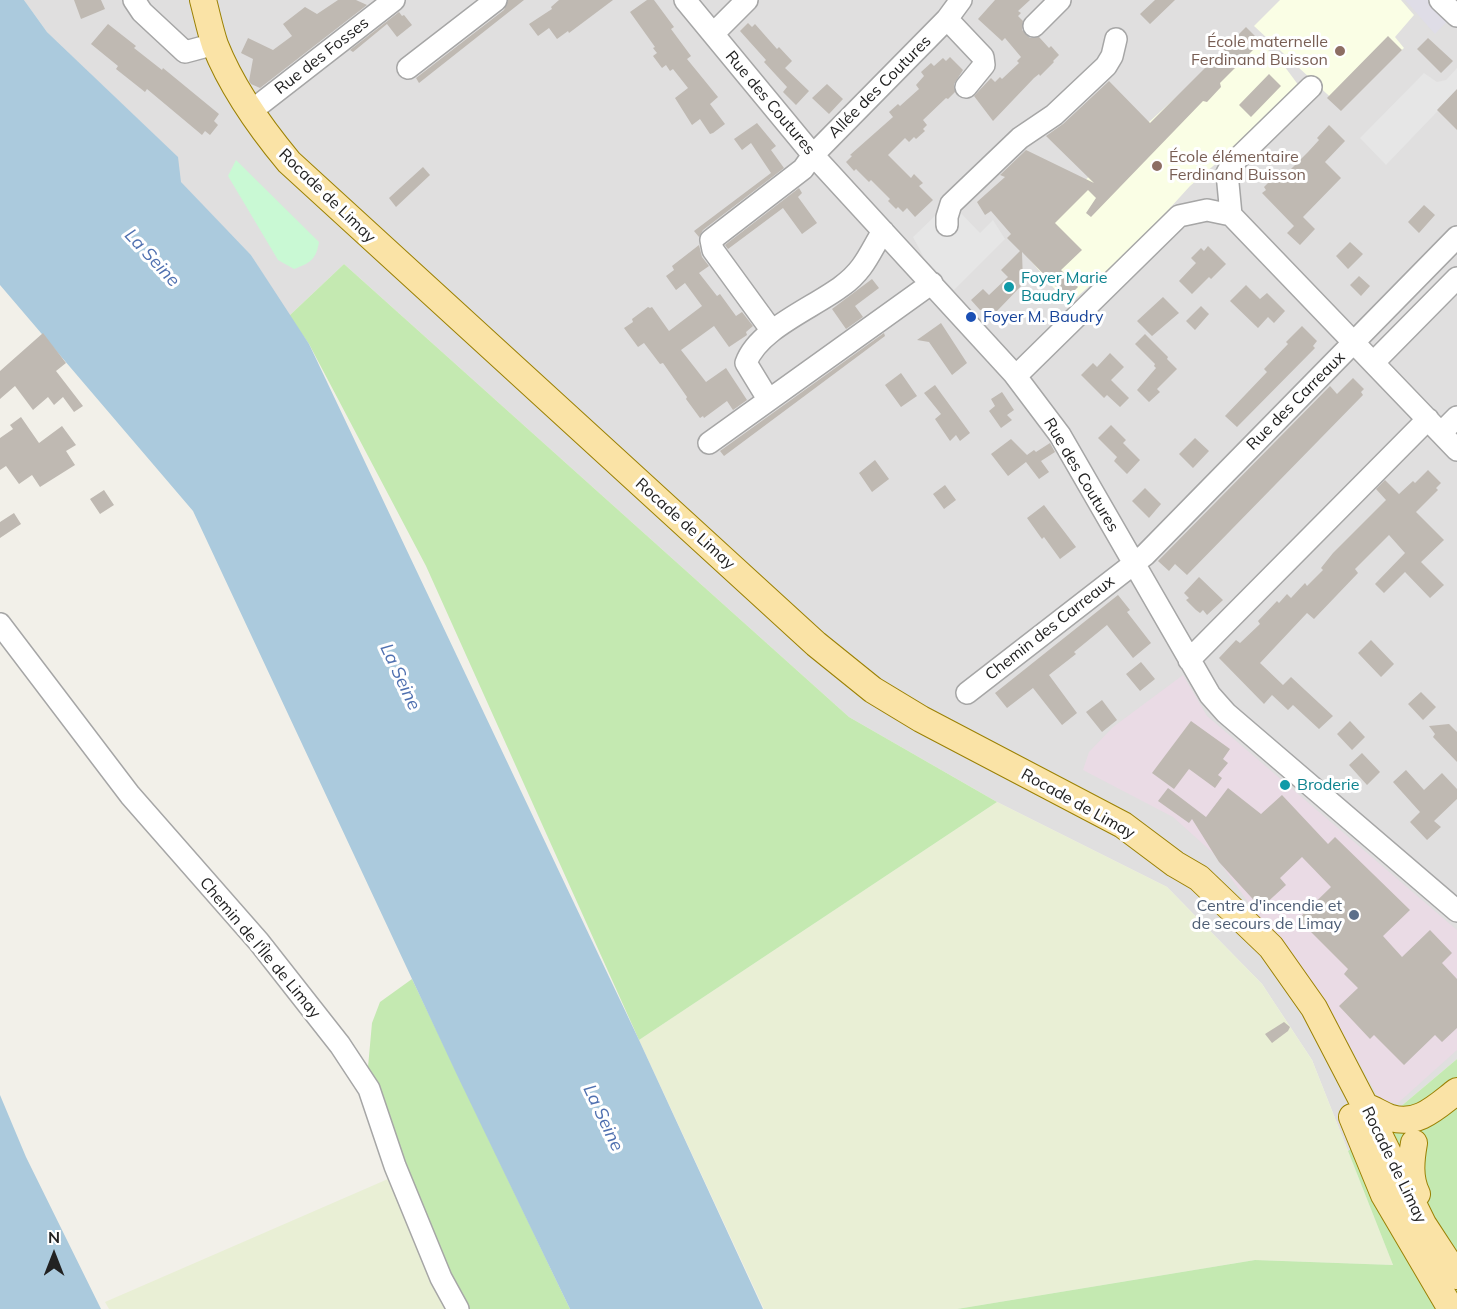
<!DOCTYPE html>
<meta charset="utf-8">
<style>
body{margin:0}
#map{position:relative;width:1457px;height:1309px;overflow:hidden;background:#f2f0e9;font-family:Mulish,sans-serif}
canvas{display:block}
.north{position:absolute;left:24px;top:1225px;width:60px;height:60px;-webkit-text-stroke:4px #fff;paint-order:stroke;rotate:0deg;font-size:16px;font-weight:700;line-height:24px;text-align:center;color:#222}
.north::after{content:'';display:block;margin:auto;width:21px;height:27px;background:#222;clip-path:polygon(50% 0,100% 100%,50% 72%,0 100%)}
</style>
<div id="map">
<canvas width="1457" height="1309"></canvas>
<div class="north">N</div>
</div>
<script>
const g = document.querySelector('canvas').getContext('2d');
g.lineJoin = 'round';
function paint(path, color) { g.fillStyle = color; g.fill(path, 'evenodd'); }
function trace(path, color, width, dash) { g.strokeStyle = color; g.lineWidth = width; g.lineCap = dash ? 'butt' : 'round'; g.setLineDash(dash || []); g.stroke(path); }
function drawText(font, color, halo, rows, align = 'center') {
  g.font = font + ' Mulish,sans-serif'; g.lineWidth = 6; g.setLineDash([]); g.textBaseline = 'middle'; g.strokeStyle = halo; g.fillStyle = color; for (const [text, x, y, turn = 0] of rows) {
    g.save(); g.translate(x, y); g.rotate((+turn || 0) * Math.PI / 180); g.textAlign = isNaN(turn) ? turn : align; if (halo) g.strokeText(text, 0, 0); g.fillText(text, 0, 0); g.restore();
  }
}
const residential = new Path2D(`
 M24 0H1457V1059L1348 1151 1312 1060 1262 984 1167 887 997 802 849 717 344 264 289 316 251 255 180 182 177 157 47 32Z`);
const industrial = new Path2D(`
 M1183 675 1207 716 1457 930V1050L1397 1104 1379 1099 1340 1028 1304 975 1258 916 1213 853 1173 817 1083 770 1089 752 1113 727Z`);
const education = new Path2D(`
 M1280 0H1401L1414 15 1395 37 1404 48 1341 107 1254 26Z
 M1249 31 1285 67 1299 86 1271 116 1190 186 1140 241 1068 305 1016 243Z`);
const farmland = new Path2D(`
 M997 802 1167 887 1262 984 1312 1060 1393 1265 1255 1260 957 1309H764L639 1040Z
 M388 1179 391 1181 417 1247 448 1309H109L105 1302Z`);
const grass = new Path2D(`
 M344 264 849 717 997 802 639 1040 426 566 309 344 289 316Z
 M412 979 570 1309H466L454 1286 367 1078 372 1023 380 1002Z
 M1457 1059V1309H957L1255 1260 1393 1265 1348 1151Z`);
const park = new Path2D(`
 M236 160 319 242C316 260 310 263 294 269L278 260 228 176Z`);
const parking = new Path2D(`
 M1457 68V91L1386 165 1360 138 1424 73 1437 82 1446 80Z
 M940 211H959L980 233 993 220 1005 239 954 290 924 258 913 237Z`);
const plaza = new Path2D(`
 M1405 0H1457V11L1435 34Z`);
const water = new Path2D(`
 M0 0H24L47 32 178 157 181 182 251 255 309 344 639 1040 763 1309H570L457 1075 193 511 0 285Z
 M0 1095 26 1157 101 1309H0Z`);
const building = new Path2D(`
 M74 0H101L105 9 81 19Z
 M338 0H356L367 5 260 88 251 84 249 81 253 59 241 53 248 38 273 50 292 36 283 24 305 7 317 14Z
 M508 0H524L419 83 416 78 504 10Z
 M559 0H613L569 33 568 31 557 39 549 28 538 36 529 24 552 9 551 7Z
 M647 0H654L674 27 671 29 691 56 687 59 718 97 710 104 725 124 713 133 710 134 700 119 692 125 675 98 688 88 673 69 670 71 666 65 662 68 653 56 657 53 653 48 655 47 630 12Z
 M995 0H1030L1018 11 1021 13 1018 16 1023 21 1022 30 1030 38 1039 37 1049 48 1051 46 1059 55 1053 61 1054 62 1040 76 1039 74 1034 78 993 121 974 96 991 78 995 82 1000 77 1002 79 1019 63 1017 61 1021 57 1005 38 1002 41 978 19Z
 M1155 0H1175L1150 24 1140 14Z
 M399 12 402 16 404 15 412 25 397 37 387 24 353 52 350 50Z
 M748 23 752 27 755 24 777 49 779 47 792 61 785 68 809 91 796 105 783 92 787 87 764 62 766 60 740 31Z
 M108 24 136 46 134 48 162 70 163 68 219 114 214 121 218 125 210 135 205 131 202 135 147 89 145 92 116 69 118 66 91 44Z
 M1246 27 1261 42 1220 83 1221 87 1207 102 1203 101 1091 217 1086 213 1096 198 1088 190 1055 223 1082 250 1061 270 1078 287 1067 298 1022 252 1023 284 997 311 980 310 971 300 983 289 989 295 1008 277 1001 270 1020 251 1007 238 1011 234 991 211 985 215 977 202 1005 177 1000 175 1026 150 1094 183 1046 136 1063 124 1109 81 1150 123Z
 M1388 36 1402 50 1341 111 1327 98Z
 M1428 38 1453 61 1441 73 1417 49Z
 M950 57 963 70 954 84 955 92 948 99 946 98 923 120 927 125 923 129 925 131 916 139 914 137 909 142 905 138 888 155 911 178 914 174 923 183 919 186 933 200 915 217 907 208 903 212 898 207 896 209 888 201 890 199 871 180 869 182 856 169 854 171 846 162 852 156 850 155 893 117 889 112 898 104 900 106 919 89 916 85 924 76 921 72 931 63 934 66 943 58 946 61Z
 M1269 74 1281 86 1251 117 1239 105Z
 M827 84 843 99 829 114 812 98Z
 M1457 89V130L1437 110Z
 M757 123 776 146 771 150 784 168 703 230 699 237 694 231 771 173 751 143 742 150 734 139Z
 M1329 125 1345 141 1325 162 1341 178 1303 217 1315 229 1300 245 1287 233 1294 226 1262 193 1266 190 1264 187 1272 179 1277 183 1308 152 1319 140 1317 138Z
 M423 167 430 175 396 207 389 198Z
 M799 188 802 193 798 197 817 223 802 234 783 208 728 249 725 245Z
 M1424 205 1435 215 1419 233 1408 222Z
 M1350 242 1363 254 1348 269 1336 256Z
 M699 245 702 257 709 266 699 273 717 296 720 294 736 316 742 312 753 326 746 332 747 335 729 347 714 326 681 350 706 382 726 368 747 400 733 410 727 401 704 418 703 416 700 418 686 399 687 397 663 363 660 364 644 343 638 347 624 328 633 322 632 319 648 307 650 308 652 307 669 331 702 306 685 283 676 290 666 276 674 270 672 266Z
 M1208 246 1226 264 1211 279 1209 277 1192 294 1179 281 1196 263 1191 258 1201 248 1204 251Z
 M1359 276 1370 286 1361 296 1350 285Z
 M872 279 879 288 855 306 863 317 846 329 832 309Z
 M1246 285 1260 299 1267 293 1285 311 1274 323 1268 317 1258 328 1230 301Z
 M1163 297 1179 313 1152 336 1137 321Z
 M1201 306 1209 314 1195 330 1186 321Z
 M941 323 967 363 952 375 929 342 917 340Z
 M1302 326 1317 341 1313 346 1315 348 1237 427 1225 416 1267 372 1264 369 1288 344 1286 342Z
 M43 333 66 363 56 371 83 406 74 412 63 397 54 405 48 397 33 410 15 386 0 399V371Z
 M884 333 885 336 724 456 720 451Z
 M1145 334 1168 357 1167 359 1177 369 1157 389 1160 392 1149 402 1137 390 1156 368 1154 366 1155 364 1135 344Z
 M1110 353 1124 367 1111 380 1129 398 1120 407 1107 395 1104 398 1081 375 1093 363 1097 367Z
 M901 373 917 396 901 407 885 385Z
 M1353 378 1364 389 1361 392 1363 395 1187 575 1175 564 1169 571 1158 561 1330 386 1337 394Z
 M935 385 970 433 960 441 956 435 950 441 935 419 941 414 924 393Z
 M1002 392 1014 410 1007 415 1012 420 1001 428 989 411 995 406 991 399Z
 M21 417 39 443 62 426 76 445 66 451 75 465 40 487 32 475 19 484 6 466 0 470V438L13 429 10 425Z
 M1111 425 1126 440 1123 443 1140 460 1127 474 1114 461 1117 457 1098 438Z
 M1195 438 1209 451 1193 468 1179 454Z
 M1011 439 1027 455 1034 450 1036 452 1050 443 1055 452 1041 461 1049 472 1039 479 1026 462 1008 476 991 454Z
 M875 460 889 479 872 492 859 473Z
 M1428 470 1441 483 1436 488 1438 490 1416 512 1444 540 1421 562 1444 585 1430 598 1405 572 1384 593 1375 584 1405 553 1389 535 1355 569 1358 573 1314 619 1307 613 1260 663 1283 685 1291 677 1333 716 1319 729 1293 705 1288 710 1272 695 1264 704 1219 658 1236 640 1240 643 1260 624 1258 621 1277 601 1279 603 1287 594 1291 598 1305 583 1307 586 1323 570 1321 568 1333 553 1386 500 1376 489 1385 480 1399 494 1413 481 1415 483Z
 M945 485 956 500 944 509 933 494Z
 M1145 488 1161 504 1149 518 1132 501Z
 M104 490 114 505 100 514 90 499Z
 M1044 505 1076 547 1060 559 1044 537 1042 539 1027 518Z
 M14 513 21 524 0 538V522Z
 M1199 577 1223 600 1207 615 1203 610 1200 613 1196 610 1186 600 1189 598 1184 593Z
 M1118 595 1130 610 1127 612 1151 643 1133 658 1107 625 1074 652 1076 654 1049 675 1077 713 1062 725 1033 688 1007 708 995 693Z
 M1371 640 1394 664 1381 677 1358 653Z
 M1141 662 1155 679 1140 691 1126 674Z
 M1421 692 1436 707 1423 720 1408 704Z
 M1102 700 1117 720 1102 732 1086 712Z
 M1191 721 1230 749 1223 759 1228 763 1218 775 1222 778 1215 788 1189 769 1174 789 1152 773Z
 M1350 721 1365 737 1352 750 1337 734Z
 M1449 724 1457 732V762L1433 737 1435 734 1429 726Z
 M1362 753 1380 772 1367 785 1349 765Z
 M1406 770 1424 790 1442 773 1457 789V799L1434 821 1441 827 1427 840 1410 822 1420 812 1393 782Z
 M1168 788 1206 817 1228 788 1261 814 1282 795 1328 844 1335 837 1410 910 1383 936 1402 957 1430 930 1452 953 1442 963 1457 979V1028L1442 1042 1435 1035 1404 1065 1374 1035 1370 1039 1339 1006 1358 988 1344 974 1348 969 1298 919 1331 887 1302 857 1280 878 1286 885 1261 908 1219 862 1192 819 1189 823 1158 801Z
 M1284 1022 1290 1027 1288 1031 1272 1043 1265 1034Z`);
const minor = new Path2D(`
 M134 0 142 12 185 52 215 44
 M685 0 813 155 1014 374 1060 435 1210 695 1226 713 1457 911
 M1440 0 1457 16
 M947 19 983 57 984 65 966 87
 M1034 26 1060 0
 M713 34 747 0
 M408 68 496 0
 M250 112 394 0
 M1231 215 1457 450
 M1231 215 1227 173 1232 164 1311 87
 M947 225V217L951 204 1020 138 1054 115 1106 66 1112 56 1116 39
 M772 331 713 250 711 240 803 169 813 155 947 19 961 0
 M1374 362 1457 278
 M1016 376 1179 216 1207 210 1231 215
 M768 399 746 363C758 329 813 308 842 286 864 270 869 254 883 231
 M1441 433 1457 417
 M709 443 932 283
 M0 624 130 795 259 942 340 1045 369 1089 395 1166 441 1278 458 1309
 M1189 660 1428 419
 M967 693 1145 555 1457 237`);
const major = new Path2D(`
 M203 0C207 15 210 30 215 45 232 88 259 126 289 162L816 644 873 690 921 719 1123 825 1175 864 1199 878 1271 947 1314 1008 1365 1106 1423 1224 1457 1276
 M1365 1106C1374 1109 1382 1115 1391 1118 1418 1126 1436 1107 1457 1091
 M1352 1117 1384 1195 1451 1309
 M1414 1143C1411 1160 1409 1178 1417 1194`);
const markers = [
 [1340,51,6,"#8d6e63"],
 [1157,166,6,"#8d6e63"],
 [1009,287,6,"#0f9aa8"],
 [971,317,6,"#1a4fb4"],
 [1285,785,6,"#0f9aa8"],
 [1354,915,6,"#5c6f8a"]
];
const educationNames = [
 ["École maternelle",1328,42],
 ["Ferdinand Buisson",1328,60],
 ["École élémentaire",1169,157,"left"],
 ["Ferdinand Buisson",1169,175,"left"]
];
const streetNames = [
 ["Rue des Fosses",322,56,-38],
 ["Allée des Coutures",880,87,-45],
 ["Rue des Coutures",770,103,50],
 ["Rocade de Limay",327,196,44],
 ["Rue des Carreaux",1296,401,-45],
 ["Rue des Coutures",1081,475,59],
 ["Rocade de Limay",685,524,42],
 ["Chemin des Carreaux",1050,628,-38],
 ["Rocade de Limay",1078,804,29],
 ["Chemin de l'Île de Limay",260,948,50],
 ["Rocade de Limay",1394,1165,64]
];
const cultureNames = [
 ["Foyer Marie",1021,278],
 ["Baudry",1021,296],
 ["Broderie",1297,785]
];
const transitNames = [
 ["Foyer M. Baudry",983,317]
];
const serviceNames = [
 ["Centre d'incendie et",1342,906],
 ["de secours de Limay",1342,924]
];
const waterNames = [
 ["La Seine",152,258,47],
 ["La Seine",400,677,65],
 ["La Seine",603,1118,65]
];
paint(residential, '#e0dfdf');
paint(industrial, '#eadbe5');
paint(education, '#fafee5');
paint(farmland, '#e9efd5');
paint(grass, '#c4e9b1');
paint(park, '#c9f9d4');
paint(parking, '#e6e6e6');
paint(plaza, '#dfdde7');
paint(water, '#abcadd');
paint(building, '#bfb9b2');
trace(minor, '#a6a6a6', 24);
trace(major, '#9b8104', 28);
trace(minor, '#fff', 21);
trace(major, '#fae3a6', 26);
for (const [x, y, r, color] of markers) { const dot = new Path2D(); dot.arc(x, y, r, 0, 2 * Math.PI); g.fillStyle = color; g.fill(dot); trace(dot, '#fff', 2); }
drawText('16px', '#785e54', '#fff', educationNames, 'right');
drawText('16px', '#222', '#fff', streetNames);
drawText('16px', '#0d838f', '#fff', cultureNames, 'left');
drawText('16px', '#164399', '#fff', transitNames, 'left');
drawText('16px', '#4e5e75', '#fff', serviceNames, 'right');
drawText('italic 18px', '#4f70b0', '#fff', waterNames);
</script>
